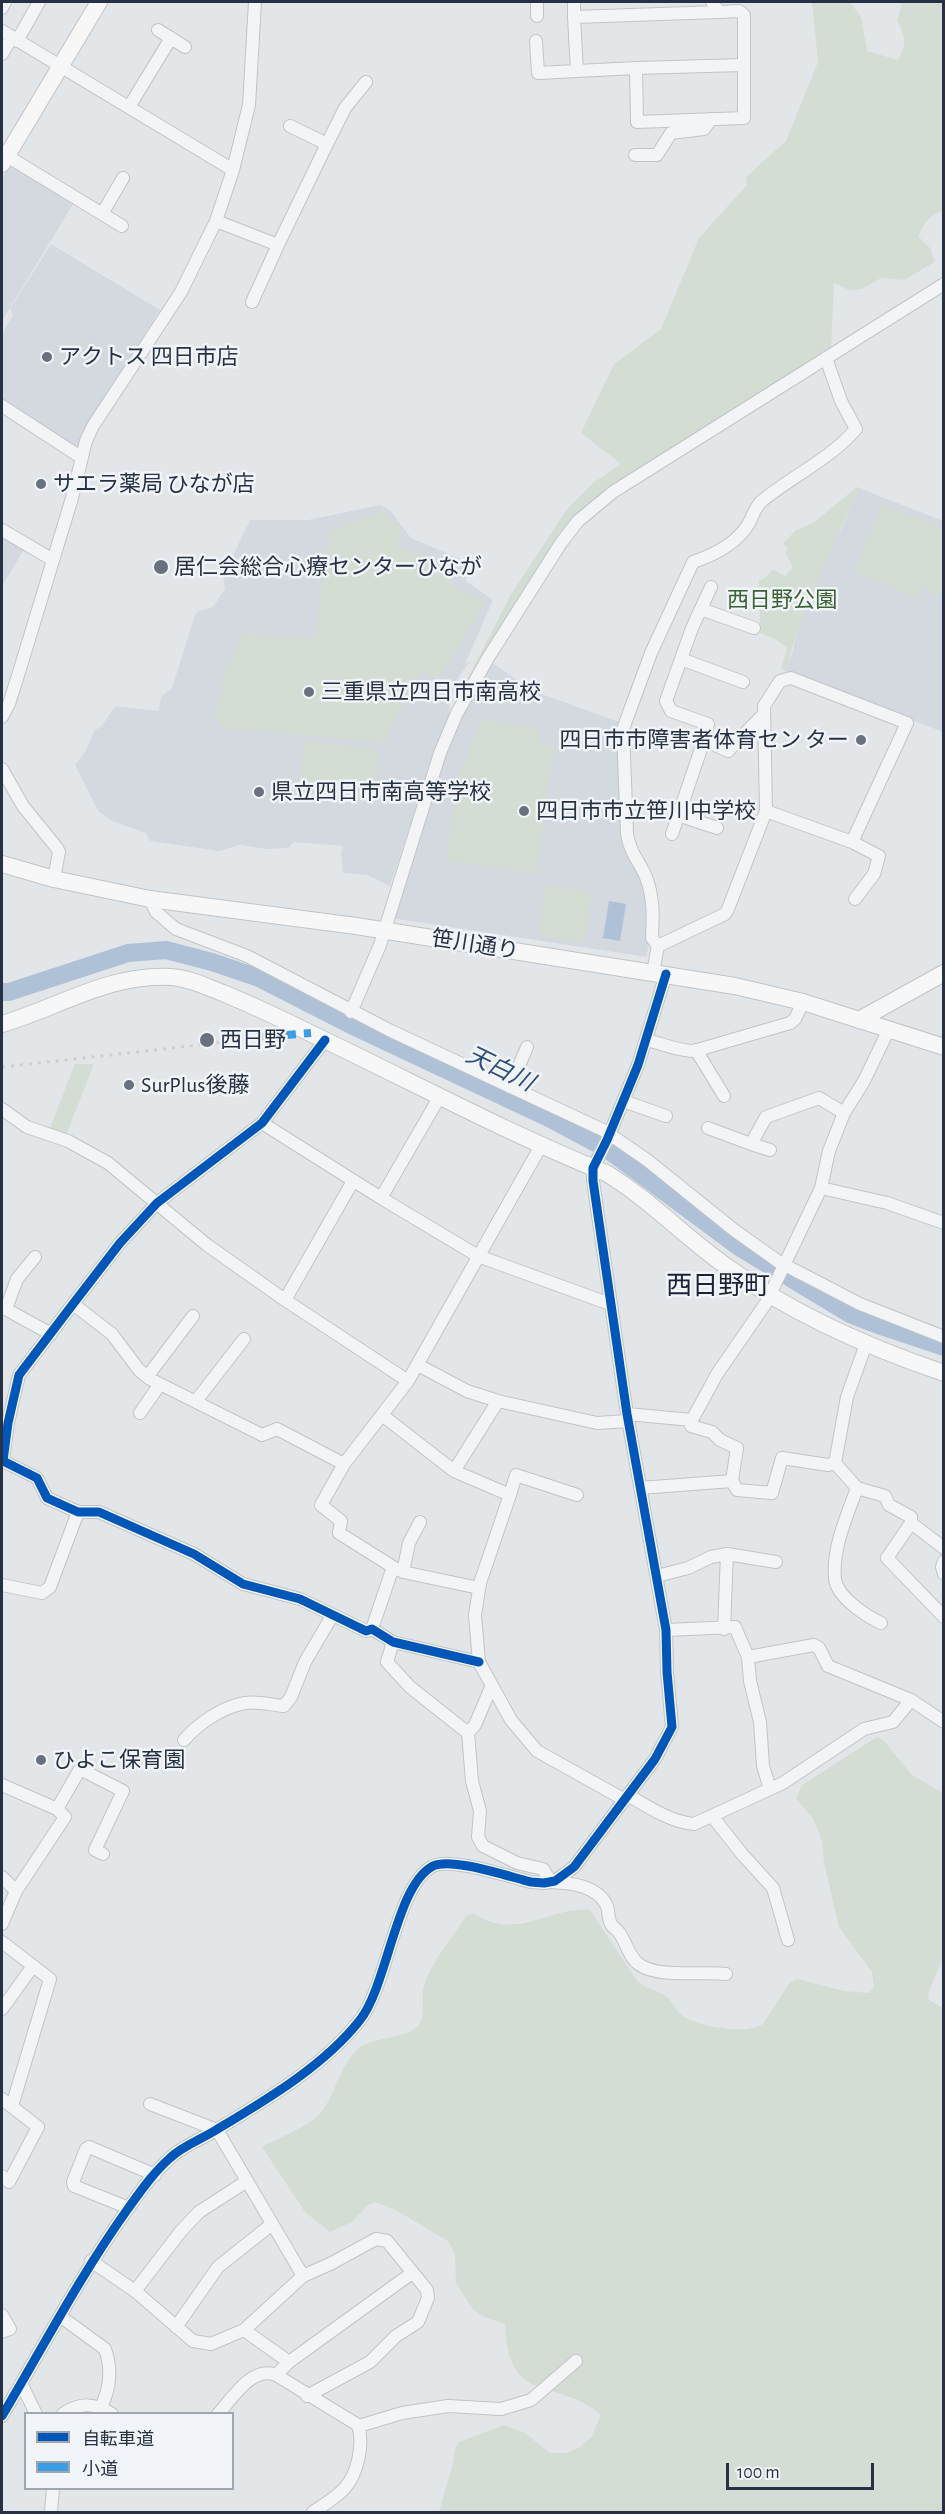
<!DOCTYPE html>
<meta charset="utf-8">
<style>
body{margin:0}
#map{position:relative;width:945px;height:2514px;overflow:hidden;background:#e3e6e9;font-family:"Alegreya Sans","Noto Sans JP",sans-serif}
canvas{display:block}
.frame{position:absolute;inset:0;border:3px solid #273145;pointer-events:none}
.legend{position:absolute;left:24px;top:2412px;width:210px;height:78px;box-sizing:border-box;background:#f1f4f8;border:2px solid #a0a6b0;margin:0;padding:8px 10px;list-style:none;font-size:18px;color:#273145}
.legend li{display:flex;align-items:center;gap:12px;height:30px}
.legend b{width:30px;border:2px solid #a0a6b0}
.scale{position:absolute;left:726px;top:2463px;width:148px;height:27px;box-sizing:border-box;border:3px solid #273145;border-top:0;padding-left:8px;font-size:18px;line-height:21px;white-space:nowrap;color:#273145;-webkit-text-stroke:4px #f1f4f8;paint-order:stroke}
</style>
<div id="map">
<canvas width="945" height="2514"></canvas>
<div class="frame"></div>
<ul class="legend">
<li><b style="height:8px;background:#0057b8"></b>自転車道</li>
<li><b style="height:8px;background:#3d9de3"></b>小道</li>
</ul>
<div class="scale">100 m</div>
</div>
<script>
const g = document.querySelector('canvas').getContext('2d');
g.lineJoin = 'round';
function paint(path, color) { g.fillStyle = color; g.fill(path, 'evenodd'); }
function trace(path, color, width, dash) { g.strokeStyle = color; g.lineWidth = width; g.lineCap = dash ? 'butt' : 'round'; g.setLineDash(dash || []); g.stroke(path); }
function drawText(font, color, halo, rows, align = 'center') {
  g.font = font + ' "Alegreya Sans","Noto Sans JP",sans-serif'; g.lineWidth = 5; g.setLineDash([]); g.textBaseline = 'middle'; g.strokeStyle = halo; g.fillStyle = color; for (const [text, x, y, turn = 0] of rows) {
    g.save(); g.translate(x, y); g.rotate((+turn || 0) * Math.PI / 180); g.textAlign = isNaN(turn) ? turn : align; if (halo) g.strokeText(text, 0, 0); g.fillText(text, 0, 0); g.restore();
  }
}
const built = new Path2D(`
 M11 163 75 201 2 321V178Z
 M51 244 160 310 91 419 77 452 2 403V334L13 315 10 309Z
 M859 488 943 521V732L786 671 793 651 797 629 829 549 840 532Z
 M380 505 390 510 411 538 465 561 466 581 493 600 465 664 471 660 455 682 449 701 450 723 428 771 390 886 367 875 343 873 341 853 343 846 294 842 288 848 267 849 240 845 219 851 150 841 146 833 112 821 98 811 75 765 86 750 95 730 102 726 115 706 159 711 161 697 172 688 195 615 199 611 213 607 225 589 223 576 250 520H308Z
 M2 534 25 548 2 586Z
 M491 662 533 691 622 723V791L651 910 647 957 391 918 451 735Z`);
const green = new Path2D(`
 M812 2H850L861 17 867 51 898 60C908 44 905 36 897 21L902 2H943V211C932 213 921 225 919 237L930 248 935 262 904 280 881 278 862 289 849 290 834 283 831 349 605 492 525 594 520 596 459 696 510 596 567 509 593 483 621 464 581 433 614 364 661 329 699 238 747 185 746 177 786 141 818 62Z
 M857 487 859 488C839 534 817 578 799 626 793 640 791 656 786 671L781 669 787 648 777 640 760 633 759 580 765 578 773 569 785 576 793 567 786 554 787 548 783 543 796 530 813 523Z
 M882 504 943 529V585L940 595 923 588 919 599 854 572Z
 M383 510 401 528 397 548 448 563 454 587 485 602 439 679 421 670 384 743 224 728 215 717 224 678 242 633 314 639 330 531Z
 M481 720 540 728 538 744 554 746 536 874 446 860 458 776Z
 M304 741 379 750 373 802 298 794Z
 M546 885 592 892 584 943 538 935Z
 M75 1064H94L66 1135 49 1130Z
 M877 1737 884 1741 912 1775 943 1793V1958L929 1991 928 1999 944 2009 943 2512H439L453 2463 455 2449 459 2442 504 2425 525 2433 550 2453H566L580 2447 592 2436 601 2415C556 2376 508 2408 505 2324L484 2317 472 2308 456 2283 455 2254 448 2241 396 2210 375 2202 368 2205 352 2222 330 2232 305 2212 262 2147C275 2140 310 2125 318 2116 336 2096 338 2067 358 2049 373 2035 411 2040 420 2023 425 2013 421 1997 424 1986 431 1962 453 1937 466 1916L473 1913C518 1942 546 1907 590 1910L638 1982C646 1989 659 1990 667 1997 673 2002 676 2011 682 2015 697 2027 747 2035 763 2024L790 1982 797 1979 844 1991 869 1993 874 1987 872 1972 839 1927 824 1863 822 1840 813 1819 796 1798 802 1785Z`);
const water = new Path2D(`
 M609 901 626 904 620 941 603 938Z`);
const river = new Path2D(`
 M2 992H9L128 953 166 950 212 962 259 978 349 1024 551 1119 607 1149 739 1247 850 1314 884 1327 944 1347`);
const street = new Path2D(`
 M537 2V16
 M574 2V17
 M2 8 5 2
 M158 30 185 47
 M2 31 233 170
 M17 41 39 2
 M536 41 538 73 636 68 637 122 744 118V15L739 11 719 12 712 2
 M2 54 12 37
 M636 68 743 65
 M577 71 574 17 719 12
 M129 107 171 38
 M327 144 345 108 366 82
 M635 155H657L671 133 704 129 711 119
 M7 156 122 226
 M102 214 123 178
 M216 221 278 245 252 302
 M278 245 327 144 290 126
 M2 406 82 458
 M2 530 53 560
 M701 609 754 628
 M681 659 743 682
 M2 717 9 704 20 669 72 498 86 441 93 426 181 292 216 221 233 170 249 105 255 2
 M704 740 708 724 671 711 666 701 692 628 711 587
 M2 769 23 806 57 848 59 852 54 879
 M678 815 717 828
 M672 834 704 740 728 751 764 714
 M852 842 879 856 874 874 855 899
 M150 899 156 912 176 929 247 956 389 1030 605 1131 647 1160 734 1230 779 1262 860 1304 944 1337
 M658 946 652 938C653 917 654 898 646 877 639 861 630 853 627 834L623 729 651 653 693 562C714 555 737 544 749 523 754 514 755 506 763 500 794 475 830 459 856 429L841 401 826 358
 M658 946 725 914 728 909 766 811 764 706 780 681 791 678 907 723 852 842 766 811
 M653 972 658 946
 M351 1012 380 945 440 753 457 713 488 658 561 543 578 521 613 492 944 284
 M325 1040 262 1123 157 1203 120 1243 73 1304 19 1375 8 1423 3 1461 37 1478 47 1498 78 1512H99L194 1554 243 1584 300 1599 366 1631 372 1629 393 1642 479 1662
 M647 1040C663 1044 678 1051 694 1051L790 1023 795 1019 803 1002
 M696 1050 724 1096
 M510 1087 527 1047
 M623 1101 666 1116
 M2 1109 27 1127 68 1141 108 1163 207 1245 285 1300 408 1381
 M262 1123 381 1198 478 1256 610 1304
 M708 1128 751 1144 766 1117 819 1098 844 1113
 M751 1144 770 1150
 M821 1188 887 1203 944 1223
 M381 1198 440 1096
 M285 1300 353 1181
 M73 1304 112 1334 139 1370 150 1379 262 1435 277 1429 344 1464
 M2 1307 51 1334
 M6 1309 17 1279 35 1257
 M418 1365 467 1391 498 1401 597 1423 628 1421
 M147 1377 193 1316
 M196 1401 244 1339
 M140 1413 160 1384
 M627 1414 692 1420
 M382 1415 454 1471 510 1495 480 1583 475 1615 479 1662 511 1720 537 1751 625 1800
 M835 1463 857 1488C847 1516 832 1548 835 1579 837 1597 866 1616 881 1623
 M454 1471 498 1401
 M732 1481 737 1448 720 1440 712 1432 691 1426 692 1420 717 1374 766 1303 821 1188 829 1151 844 1113 864 1081 889 1029
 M640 1488 732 1481 737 1490 772 1493 782 1458 828 1465 835 1463 847 1397 866 1344
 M857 1488 885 1496 889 1505 911 1517V1523L944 1548
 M510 1495 516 1475 577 1495
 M911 1523 887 1558 944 1617
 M944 1561 942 1567 944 1574
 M393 1567 403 1572 479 1588
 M403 1572 409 1543 420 1522
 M657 1576 688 1568 711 1557 727 1554 776 1562
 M2 1585 42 1593 50 1587 78 1512
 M372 1629 393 1567 339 1533 341 1521 321 1505 344 1464 408 1381 542 1144
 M724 1629 727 1554
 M666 1630 735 1627 748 1657 814 1645 819 1648 828 1666 911 1700 944 1722
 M393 1642 387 1662 410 1687 468 1733 472 1781 480 1811 478 1837 483 1846 517 1863 543 1869 551 1882C570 1883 597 1885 607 1906 609 1912 608 1919 611 1924 613 1928 618 1930 620 1934 627 1944 629 1958 640 1965 658 1978 704 1971 726 1974
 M748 1657 750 1681 760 1722 763 1766 770 1789
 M468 1733 475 1725 492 1685
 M184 1740C199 1723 222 1707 245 1703 257 1701 272 1705 284 1706L291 1697 305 1662 332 1616
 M2 1785 57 1809
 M628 1795C648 1807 671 1822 694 1824L783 1783 864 1729 893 1722 911 1700
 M712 1816 742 1854 773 1888 788 1940
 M2 1877 16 1891
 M2 1924 16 1891 65 1817 57 1809 80 1769 123 1791 95 1850 103 1854
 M2 1942 50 1979 12 2106
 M2 2009 33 1966
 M2 2099 38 2127 9 2182 2 2176
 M150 2104 217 2130 303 2276
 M129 2208 74 2186 73 2182 86 2149 89 2147 155 2175
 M91 2261 135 2291 193 2341 211 2344 244 2330 303 2276 332 2263 376 2239 387 2241 427 2290 428 2298 418 2322 396 2336 370 2362 307 2396
 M135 2291 181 2231 199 2212 247 2181
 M2 2315 10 2329 2 2332
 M60 2316 105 2349C112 2369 110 2389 101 2407
 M176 2327 218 2267 272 2224
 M244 2330 289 2362 276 2375 358 2425C364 2444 358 2474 344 2489 335 2498 324 2505 313 2512
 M289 2362 412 2273
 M21 2383 36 2414
 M63 2414C80 2402 95 2403 112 2414
 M218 2414C232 2399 252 2365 276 2375
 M2 2416C43 2347 80 2276 127 2210 140 2192 153 2173 170 2158 182 2146 202 2139 216 2130 266 2100 324 2066 360 2020 388 1984 396 1885 433 1866 452 1857 510 1877 531 1882L544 1883 555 1881 574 1867 655 1759 672 1727 667 1672 666 1630 627 1414 593 1181V1168L607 1140 638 1065 666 974
 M359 2426 402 2413 448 2406 501 2409 531 2400 576 2361
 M51 2512 53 2488`);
const secondary = new Path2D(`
 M2 164 99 2
 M2 864 54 879 150 899 356 926 735 986 803 1002 944 1047
 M859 1020 944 973
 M2 1024C60 1007 107 974 171 977 189 978 207 987 223 993 254 1006 284 1020 314 1035 411 1081 507 1133 606 1173 649 1199 685 1237 726 1266 792 1314 867 1347 944 1373`);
const rail = new Path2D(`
 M2 1067 252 1039`);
const quiet = new Path2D(`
 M258 1037 311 1033`);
const cycleway = new Path2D(`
 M325 1040 262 1123 157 1203 120 1243 73 1304 19 1375 8 1423 3 1461 37 1478 47 1498 78 1512H99L194 1554 243 1584 300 1599 366 1631 372 1629 393 1642 479 1662
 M2 2416C43 2347 80 2276 127 2210 140 2192 153 2173 170 2158 182 2146 202 2139 216 2130 266 2100 324 2066 360 2020 388 1984 396 1885 433 1866 452 1857 510 1877 531 1882L544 1883 555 1881 574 1867 655 1759 672 1727 667 1672 666 1630 627 1414 593 1181V1168L607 1140 638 1065 666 974`);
const markers = [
 [47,357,6,"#69707e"],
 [41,484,6,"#69707e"],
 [161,567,8,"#69707e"],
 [309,692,6,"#69707e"],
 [861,740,6,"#69707e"],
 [259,792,6,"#69707e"],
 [524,811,6,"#69707e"],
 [207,1040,8,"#69707e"],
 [129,1085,6,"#69707e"],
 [41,1760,6,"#69707e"]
];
const poiNames = [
 ["アクトス 四日市店",59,357],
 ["サエラ薬局 ひなが店",53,484],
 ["居仁会総合心療センターひなが",174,567],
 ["三重県立四日市南高校",321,692],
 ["四日市市障害者体育セン ター",849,740,"right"],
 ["県立四日市南高等学校",271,792],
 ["四日市市立笹川中学校",536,811],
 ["西日野",220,1040],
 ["SurPlus後藤",141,1085],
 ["ひよこ保育園",53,1760]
];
const parkNames = [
 ["西日野公園",782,600]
];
const streetNames = [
 ["笹川通り",475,945,9]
];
const waterNames = [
 ["天白川",500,1069,26]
];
const quarterNames = [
 ["西日野町",718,1286]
];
paint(built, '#d4d9e0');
paint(green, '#d3ddd3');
paint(water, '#afc1d7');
trace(river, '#afc1d7', 18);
trace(street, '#c1c4c7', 14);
trace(secondary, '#c1c4c7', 18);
trace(street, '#f3f4f6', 12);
trace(secondary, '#f7f7f7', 16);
trace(rail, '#ccced1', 3, [3, 6]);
trace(quiet, '#3d9de3', 8, [15, 8]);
trace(cycleway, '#0057b8', 9);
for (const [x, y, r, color] of markers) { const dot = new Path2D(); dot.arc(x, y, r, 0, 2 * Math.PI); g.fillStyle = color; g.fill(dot); trace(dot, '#f1f4f8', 2); }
drawText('22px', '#273145', '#f1f4f8', poiNames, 'left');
drawText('22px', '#3a6233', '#f1f4f8', parkNames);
drawText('22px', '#273145', '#f1f4f8', streetNames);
drawText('italic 24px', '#2d4e7e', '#f1f4f8', waterNames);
drawText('26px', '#1a2236', '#f1f4f8', quarterNames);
</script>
